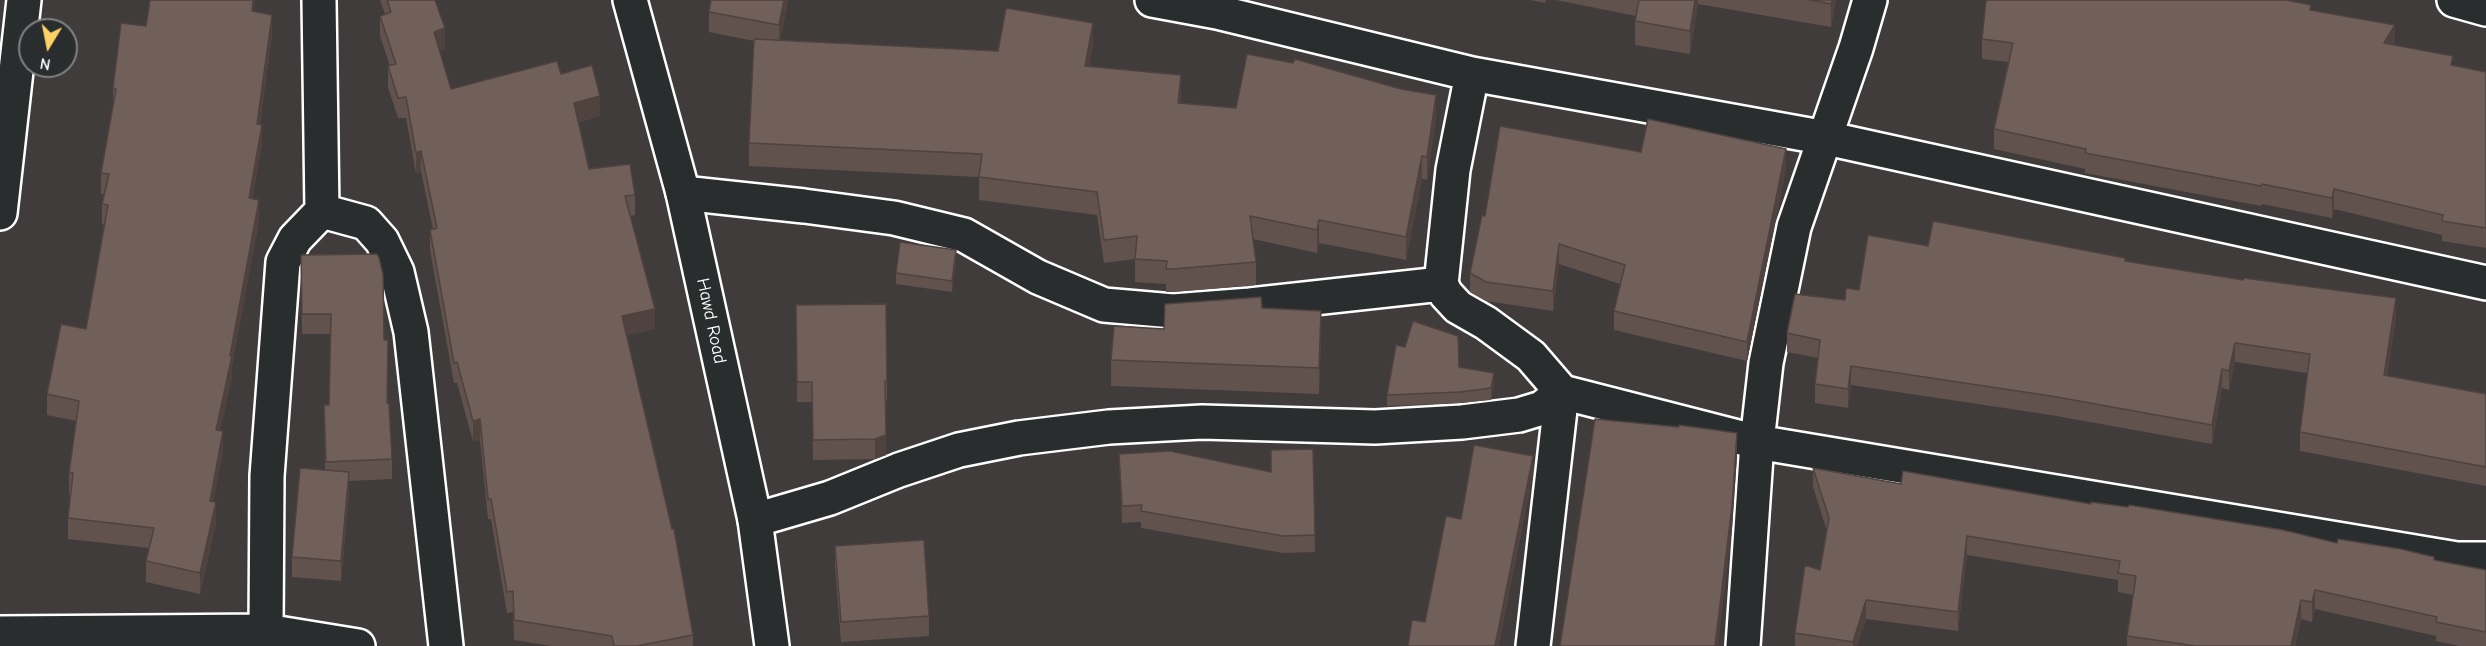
<!DOCTYPE html>
<style>
body{margin:0}
#map{position:relative;width:2486px;height:646px;overflow:hidden;background:#3f3c3b;font-family:"Comic Neue",sans-serif}
canvas{display:block}
.north{position:absolute;left:18px;top:18px;width:60px;height:60px;box-sizing:border-box;background:#2a2d2e;border:2px solid #7f8182;border-radius:50%;rotate:190deg;font-size:16px;font-weight:700;line-height:24px;text-align:center;color:#fff}
.north::after{content:'';display:block;margin:auto;width:21px;height:27px;background:#ffd166;clip-path:polygon(50% 0,100% 100%,50% 72%,0 100%)}
</style>
<div id="map">
<canvas width="2486" height="646"></canvas>
<div class="north">N</div>
</div>
<script>
const g = document.querySelector('canvas').getContext('2d');
g.lineJoin = 'round';
function trace(path, color, width, dash) { g.strokeStyle = color; g.lineWidth = width; g.lineCap = dash ? 'butt' : 'round'; g.setLineDash(dash || []); g.stroke(path); }
function paint(path, color) { g.fillStyle = color; g.fill(path, 'evenodd'); }
function drawText(font, color, halo, rows, align = 'center') {
  g.font = font + ' "Comic Neue",sans-serif'; g.lineWidth = 4.5; g.setLineDash([]); g.textBaseline = 'middle'; g.strokeStyle = halo; g.fillStyle = color; for (const [text, x, y, turn = 0] of rows) {
    g.save(); g.translate(x, y); g.rotate((+turn || 0) * Math.PI / 180); g.textAlign = isNaN(turn) ? turn : align; if (halo) g.strokeText(text, 0, 0); g.fillText(text, 0, 0); g.restore();
  }
}
const street = new Path2D(`
 M1152 0 1217 12 1472 74 1826 138 2486 283
 M2454 0 2486 9
 M1472 74 1453 170 1441 284 1446 294 1458 307 1486 323 1531 356 1562 392 1757 442 2457 559H2486
 M683 193 804 206 894 218 964 235 1038 277 1104 305 1173 311 1250 305 1441 284
 M322 211 366 223 382 241 397 272 411 332 446 646
 M0 213 24 0
 M755 520 830 498 899 470 959 450 1019 438 1109 427 1202 422 1375 427 1462 422 1519 415 1542 408 1562 392
 M266 631 267 476 283 262 295 239 322 211 319 0
 M0 633 266 631 358 646
 M1533 646 1562 392
 M1743 646 1757 442 1766 363 1794 227 1856 48 1870 0`);
const secondary = new Path2D(`
 M630 0 683 193 755 520 772 646`);
const wall = new Path2D(`
 M380 0H435L445 49 439 50 451 89 561 74 600 116 579 122 589 169 635 195V215L630 216 655 329 627 335 693 635V646H551L514 640 513 612 507 613 491 519H488L480 440 473 441 457 383H454L430 250V230L433 229 421 172 416 173 406 118H398L388 87V66H390L380 36V16L385 14Z
 M711 0H788L780 41 998 51 1093 46 1089 67 1181 98V103L1236 108 1436 118 1427 180 1422 179 1406 260 1319 243 1317 253 1253 239 1256 262V285L1173 292H1166V284L1135 282V259L1104 263 1097 215 979 200V177L749 166V143L754 41 709 32V12Z
 M1530 0H1546L1545 3Z
 M1556 0H1836L1831 27 1698 4 1690 54 1635 45V21L1636 16Z
 M2311 10 2395 45 2453 66 2486 72V248L2442 241V235L2334 209 2332 218 2262 204 2261 206 2085 173V169L1994 149V129L2008 62 1982 59V39Z
 M254 12 272 35 260 124 262 145 252 199 259 221 232 365V377L220 431 223 452 213 502 216 523 200 594 146 582V561L149 548 68 539V518L70 494H69V473L76 421 47 415V394L86 329 104 225 102 224V204L104 194H101V173L113 104V88L146 26Z
 M1641 152 1786 169 1747 361 1614 330V311L1620 284 1559 264 1553 311 1486 301 1470 292V273L1485 216Z
 M1928 246 2125 261 2396 317 2387 376 2486 394V486L2300 451V432L2307 373 2235 362 2229 390 2222 388 2212 444 2051 415 1851 385 1848 408 1815 403V384L1818 358 1787 352V333L1845 300Z
 M301 255 384 340 388 403 392 459V479L349 481V493L341 581 292 577V557L325 470 324 405H329L331 334H302Z
 M956 261 952 292 896 284V273Z
 M796 305 887 381V401H886V455L875 459 813 460 812 402H797Z
 M1262 308 1321 336 1319 394 1111 386V360L1164 329Z
 M1459 367 1494 384 1491 400 1460 403 1387 406V395Z
 M1313 449 1315 552 1283 553 1141 528V522L1122 523 1119 454 1271 472Z
 M1813 468 1901 484 2091 504 2337 543 2486 570V646H2460L2436 641V636L2315 609 2312 622 2301 619 2295 646H2127V636L2133 595 2118 592V580L1967 555 1958 631 1866 619 1857 646H1795V633L1820 570 1827 531 1813 487Z
 M835 546 929 616V636L841 642 835 567Z`);
const shadedWall = new Path2D(`
 M253 0H255L252 32V11Z
 M784 0H788L779 46V25Z
 M1695 0H1698V4L1690 54V31Z
 M1832 0H1836L1831 27V4Z
 M272 15V35L257 144V124Z
 M1093 23V46L1085 89V66Z
 M2395 25V45L2384 43Z
 M445 28V49L434 52V32Z
 M1181 75V98L1178 126V103Z
 M1436 95V118L1427 180V157Z
 M600 96V116L574 123V103Z
 M262 125V145L249 219V198Z
 M1786 149V169L1747 361V342Z
 M421 151V172L416 173V153Z
 M1422 156V179L1406 260V237Z
 M2334 189V209L2332 218V198Z
 M259 200V221L232 365V377L216 451V430Z
 M1319 220V243L1317 253V230Z
 M1559 244V264L1553 311V291Z
 M956 250V261L952 292V281Z
 M2396 298V317L2384 394V375Z
 M655 309V329L622 336V316Z
 M1321 311V336L1319 394V368Z
 M2235 343V362L2229 390V371Z
 M1851 366V385L1848 408V389Z
 M2222 369V388L2212 444V425Z
 M1494 373V384L1491 400V388Z
 M480 419V440L473 441V421Z
 M223 431V452L210 521V501Z
 M1737 433V456L1732 529 1718 646H1715Z
 M886 435V455L875 459V439Z
 M1533 456V475L1499 646H1495Z
 M349 472V493L341 581V561Z
 M216 502V523L200 594V573Z
 M1967 536V555L1958 631V612Z
 M2315 590V609L2312 622V602Z
 M1866 600V619L1857 646H1853V642Z
 M2301 600V619L2295 646H2291Z`);
const building = new Path2D(`
 M150 0H253L252 11 272 15 257 124 262 125 249 198 259 200 230 356H232L216 430 223 431 210 501 216 502 200 573 146 561 154 528 68 518 73 473H69L79 401 47 394 61 324 86 329 108 205 102 204 109 174 101 173 116 89 113 88 121 23 146 26Z
 M387 0H435L445 28 434 32 451 89 557 61 561 74 592 65 600 96 574 103 589 169 630 164 635 195 625 196 655 309 622 316 672 529H674L693 635 637 646H614L612 636 514 620 513 591 507 592 491 499H488L480 419 473 421 457 362 454 363 430 230 437 228 421 151 416 153 406 97 398 98 388 66 396 64 380 16 391 12Z
 M711 0H784L779 25 709 12Z
 M1639 0H1695L1690 31 1635 21Z
 M1810 0H1832L1831 4Z
 M1986 0H2286L2311 5 2310 10 2395 25 2384 43 2453 56 2451 65 2486 72V228L2442 221 2443 215 2334 189 2332 198 2262 184 2261 186 2085 153 2086 149 1994 129 2013 43 1982 39Z
 M1006 8 1093 23 1085 66 1181 75 1178 103 1236 108 1247 54 1293 63 1295 59 1401 89 1436 95 1427 157 1422 156 1406 237 1319 220 1317 230 1250 216 1256 262 1173 269H1166L1167 261 1135 259 1137 236 1104 240 1097 192 979 177 982 154 749 143 754 39 998 51Z
 M1648 119 1786 149 1747 342 1614 311 1625 265 1559 244 1553 291 1486 282 1470 273 1482 215 1485 216 1500 126 1641 152Z
 M1933 221 2125 258V261L2243 280 2244 278 2396 298 2384 375 2486 394V467L2300 432 2310 354 2235 343 2229 371 2222 369 2212 425 2051 396 1851 366 1848 389 1815 384 1820 340 1787 333 1795 294 1845 300 1846 288 1859 290 1868 235 1928 246Z
 M900 242 956 250 952 281 896 273Z
 M377 254 379 258 383 274 384 340H388L387 403H389L392 459 326 462 324 405H329L331 314H302L301 255Z
 M1261 297 1262 308 1321 311 1319 368 1111 360 1114 326 1164 329 1165 304Z
 M886 304 887 381H885L886 435 875 439 813 440 812 382H797L796 305Z
 M1413 321 1458 336 1459 367 1494 373 1491 388 1460 392 1387 395 1396 345 1405 347Z
 M1595 419 1679 427V425L1737 433 1732 506 1715 646H1560Z
 M1474 445 1533 456 1495 646H1408L1412 620 1425 622 1446 516 1461 519Z
 M1313 449 1315 535 1283 536 1141 511 1142 505 1122 506 1119 454 1170 451 1271 472V450Z
 M300 468 349 472 341 561 292 557Z
 M1813 468 1901 484 1903 471 2091 504V502L2128 507 2129 505 2283 530 2337 543 2338 539 2401 549 2434 557V560L2486 570V632L2436 622 2437 617 2315 590 2312 602 2301 600 2291 646H2196L2127 636 2136 576 2118 573 2120 561 1967 536 1958 612 1866 600 1853 642 1795 633 1805 565 1820 570 1829 518Z
 M924 540 929 616 841 622 835 546Z`);
const streetNames = [
 ["Hawd Road",711,321,78]
];
trace(street, '#fff', 38);
trace(secondary, '#fff', 38);
trace(street, '#2a2d2e', 33);
trace(secondary, '#2a2d2e', 33);
paint(wall, '#61524d');
paint(shadedWall, '#4f423f');
paint(building, '#715f5a');
trace(building, '#4f423f', 1.5);
drawText('18px', '#fff', '#2a2d2e', streetNames);
</script>
